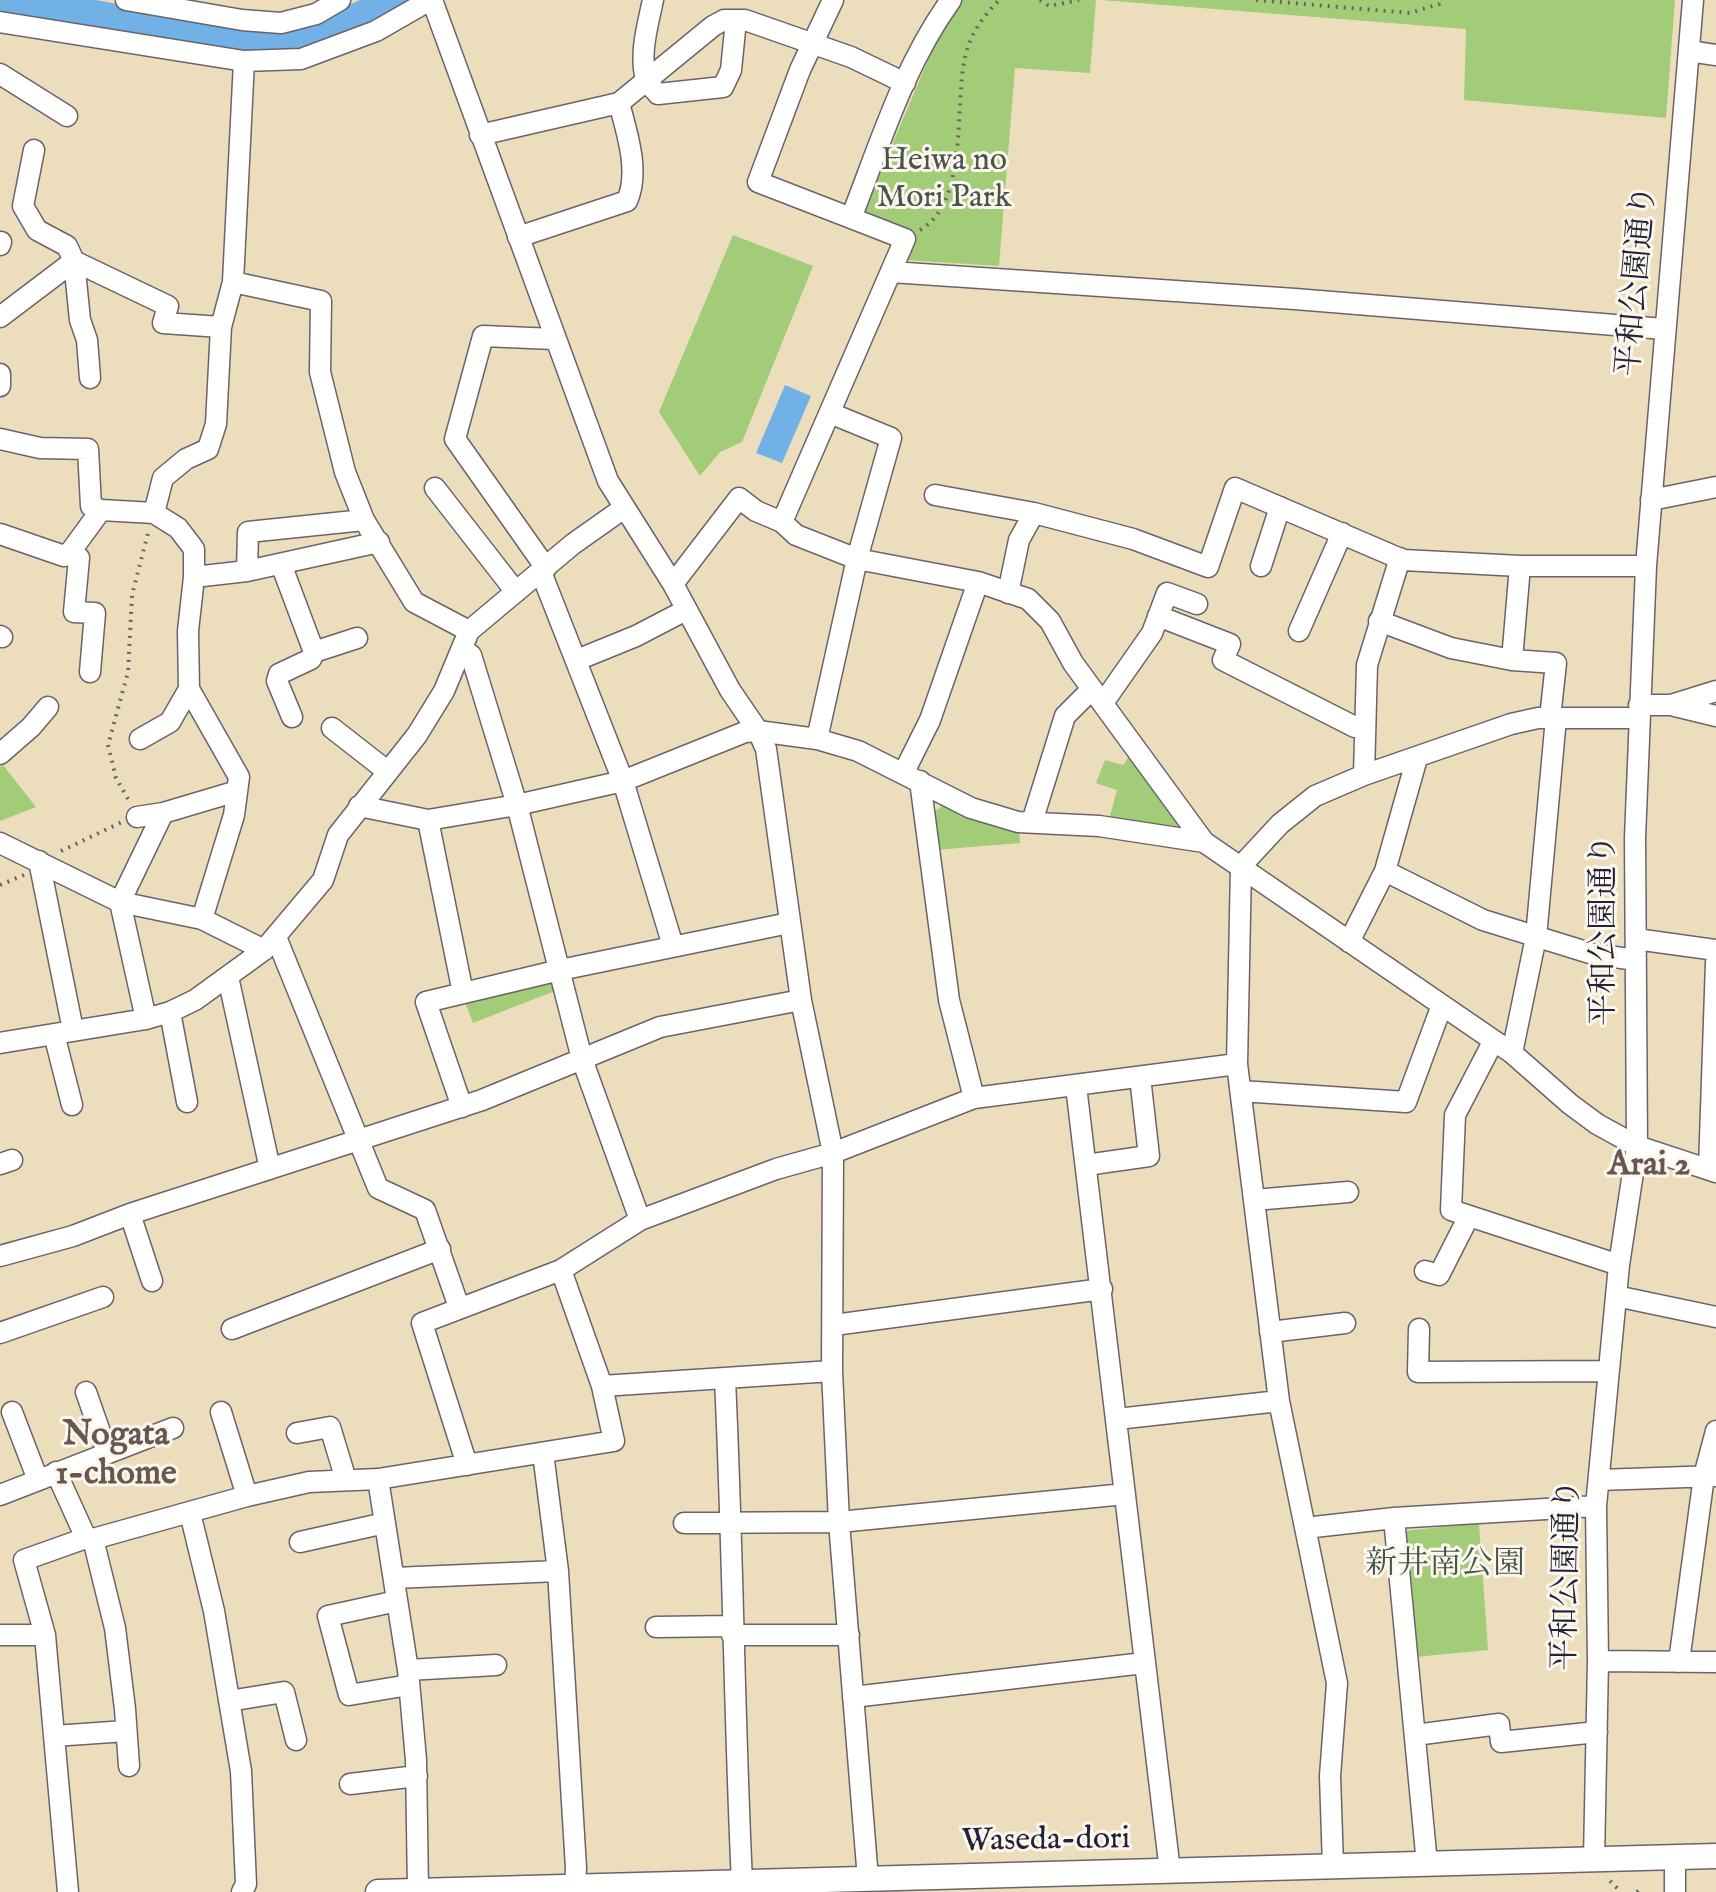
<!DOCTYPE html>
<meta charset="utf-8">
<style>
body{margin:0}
canvas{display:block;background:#ecdebc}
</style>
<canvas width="1716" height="1892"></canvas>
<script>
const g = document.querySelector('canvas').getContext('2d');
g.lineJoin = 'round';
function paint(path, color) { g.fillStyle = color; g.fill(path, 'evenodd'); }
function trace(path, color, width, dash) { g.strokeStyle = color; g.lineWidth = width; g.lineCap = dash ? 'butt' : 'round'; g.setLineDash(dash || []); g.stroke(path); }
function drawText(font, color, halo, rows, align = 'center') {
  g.font = font + ' "IM FELL English","Noto Serif JP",serif'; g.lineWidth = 6; g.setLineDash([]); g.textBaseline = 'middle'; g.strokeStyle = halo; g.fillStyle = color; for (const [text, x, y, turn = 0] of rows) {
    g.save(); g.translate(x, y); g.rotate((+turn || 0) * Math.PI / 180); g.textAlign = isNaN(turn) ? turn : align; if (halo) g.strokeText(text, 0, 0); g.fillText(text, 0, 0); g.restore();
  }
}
const green = new Path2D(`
 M962 0H1096L1090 73 1015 68 999 266 905 260 913 235 862 216 942 27Z
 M1101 0H1675L1666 118 1464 100 1466 29Z
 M733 235 813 266 742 442 720 452 700 476 659 412Z
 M1132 752 1189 827 1185 833 1109 820 1117 790 1096 783 1105 760 1123 765Z
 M3 765 36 807 0 821V767Z
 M947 803 1019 830 1020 843 935 850 930 814Z
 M557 974 560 989 473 1023 463 997Z
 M1479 1523 1488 1650 1416 1657 1404 1531Z`);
const water = new Path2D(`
 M0 0H96L240 27 315 20 360 0H415L323 47 240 58 0 12Z
 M785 385 811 396 782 463 756 453Z`);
const path = new Path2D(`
 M1040 0 1049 6 1079 0
 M1256 0 1410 13 1439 4 1442 0
 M920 230C969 202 954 107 965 57 970 34 983 17 999 0
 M128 799 116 778 108 745 128 672 132 595 148 533
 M61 851 122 822
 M0 885 24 875
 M1610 1881 1621 1892
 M1637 1892 1641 1888`);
const minor = new Path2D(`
 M126 0 242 20 281 23 316 14 340 0
 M432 0 608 481 673 584 730 690 758 731 766 749 801 1000 833 1153 832 1371 839 1522 868 1879
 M653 0C648 24 639 54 646 79 648 85 654 89 658 94L723 87 731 70 736 20
 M833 0 800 70 758 182 851 218
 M0 22 244 61 301 59 376 31 430 0
 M1689 51 1716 55
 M0 74 67 116
 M480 135 619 103 713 26 724 20H745L851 57 905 83
 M34 150 23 206 37 230 67 246 74 261 80 320 87 340 90 378
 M518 237 627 201C640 172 627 133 619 103
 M0 245 1 242
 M891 272 1295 299 1664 329
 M233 282 321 301 320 372 345 472 364 520 414 602 469 631
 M0 317 74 261 168 306 163 323 221 327 233 282 244 61
 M0 374V386
 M0 439 40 448 88 449 91 506 101 510 154 513 178 528 194 549V577L188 631 189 689 239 777 234 815 202 919
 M435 488 516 592
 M935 495 1034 513
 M1651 500 1716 487
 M154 513 163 478 186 459 208 449 216 424 221 327
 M782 522 905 239 851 218C880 144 904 65 951 0
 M0 534 64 556 71 551 101 510
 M71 551 79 558 74 612 95 613 90 672
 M281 564 314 652 357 638
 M1261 566 1280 507
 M1520 566 1512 660 1556 663 1550 718
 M546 568 455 439 483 336 554 339
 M247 571 248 532 364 520
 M541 572 623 781 673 946
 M194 577 247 571 379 542
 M673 584 739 498 756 511 782 522 796 535 857 559 978 582 1028 599 1050 621 1073 663 1204 842 1512 1053 1570 1104 1597 1124 1637 1146 1716 1172
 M1008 593 1019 540 1034 513 1133 539 1208 567 1235 488 1403 560 1520 566H1646
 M1158 616 1230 644 1223 660 1355 727 1364 728
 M1379 621 1451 648 1512 660
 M1299 631 1342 533
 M0 636 2 637
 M462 649 471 655 517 805 582 1059 640 1220
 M577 660 636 636 686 610
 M1103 703 1152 633 1167 593 1197 604
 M1639 705H1671L1716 716
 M1671 705 1716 691
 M292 717 277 681 279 674 311 659 314 652
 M332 728 387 771
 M140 739 170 722 189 689
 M817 739 857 559 891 438 830 413
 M0 754 31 727 48 707
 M904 772 930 720 978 582
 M1364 775 1367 665 1400 558
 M920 781 949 1000 974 1098
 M359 806 428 820 517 805 623 781 745 732 758 731 817 739 858 751 971 808 1018 822 1099 826 1204 842
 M137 817 163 813 237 791
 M428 820 463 993
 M1032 822 1065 716 1092 689
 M0 843 120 902 202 919 264 950
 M39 861 73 1030
 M1385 871 1483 920 1593 954 1636 960
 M276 937 378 1188 425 1210 459 1307
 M1636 939 1716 950
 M1349 942 1385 871 1417 758
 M228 977 270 1169
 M170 1012 187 1102
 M146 1019 120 902 163 813
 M54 1034 72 1105
 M1493 1042 1455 1115 1451 1210 1619 1265
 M0 1043 146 1019 170 1012 195 1000 264 950 323 880 338 835 417 735 444 691 469 631 573 544 624 508
 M1512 1053 1536 937 1556 718
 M1076 1086 1170 1871
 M1241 1091 1406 1102 1442 1005
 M462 1107 426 1002 560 970 789 923
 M0 1164 12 1160
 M1086 1165 1149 1156 1140 1077
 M1709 1168 1716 962
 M1254 1200 1348 1192
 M130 1214 152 1281
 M0 1256 73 1236 130 1214 482 1100 660 1027 801 1000
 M561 1270 602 1386
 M1425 1271 1439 1275 1469 1216
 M1616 1296 1716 1317
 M834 1325 1102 1289
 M232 1329 440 1249
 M1419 1329 1418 1372 1607 1371
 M1270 1332 1345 1323
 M0 1333 103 1297
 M725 1380C733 1547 734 1714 742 1882
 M86 1392 107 1452
 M12 1412 38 1480
 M221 1412 247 1496
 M1117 1419 1279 1401
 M297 1433 330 1427 346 1480
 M543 1453 558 1571 576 1868 575 1887
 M467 1465 422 1323 561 1270 640 1220 776 1169 833 1153 974 1098 1237 1064
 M56 1472 86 1538
 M378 1479 408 1670 416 1760 418 1891
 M1599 1480 1715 1476
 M0 1495 173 1428
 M190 1513 214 1611 241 1771 246 1884 242 1892
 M1394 1518 1427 1864
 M684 1523 839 1522 1125 1494
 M1305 1528 1394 1518 1596 1506
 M93 1539 115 1628 125 1709 129 1766
 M300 1542 385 1523
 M394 1578 558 1571
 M397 1601 328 1616 349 1695 409 1685
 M656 1627 732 1626
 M0 1635H45
 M732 1635H849
 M1598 1661 1716 1662
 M1679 1662 1704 1476 1716 1431
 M408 1670 496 1665
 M853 1697 1144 1663
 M229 1701 284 1692 296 1740
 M1415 1735 1499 1724 1501 1742 1597 1732
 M54 1736 126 1731
 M350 1784 417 1776
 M1675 1857V1892
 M1594 1859 1598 1661 1596 1506 1619 1265 1637 1146 1635 838 1646 566 1693 0
 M1333 1866 1330 1776 1337 1683 1279 1401 1237 1064 1241 866 1280 824 1315 796 1364 775 1511 724 1538 718H1638
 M68 1892 45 1635 24 1560 86 1538 93 1539 247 1496 309 1482 378 1479 614 1441 602 1386 832 1371`);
const major = new Path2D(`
 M378 1892 1716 1856`);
const parkNames = [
 ["Heiwa no",944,162],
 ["Mori Park",944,199],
 ["新井南公園",1445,1566]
];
const streetNames = [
 ["平和公園通り",1639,281,-85],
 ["平和公園通り",1606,930,-90],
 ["平和公園通り",1569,1575,-89],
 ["Waseda-dori",1046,1842,-1]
];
const neighbourhoodNames = [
 ["Arai 2",1649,1167],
 ["Nogata",116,1437],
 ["1-chome",116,1476]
];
paint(green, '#a2cc78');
paint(water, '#71b1e5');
trace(minor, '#696468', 23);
trace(major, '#696468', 27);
trace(path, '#696468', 4, [2, 6]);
trace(minor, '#fff', 20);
trace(major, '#fff', 24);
drawText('32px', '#48554d', '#fbf7ec', parkNames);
drawText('32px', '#22223b', '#fbf7ec', streetNames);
drawText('bold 34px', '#695552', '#fbf7ec', neighbourhoodNames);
</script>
